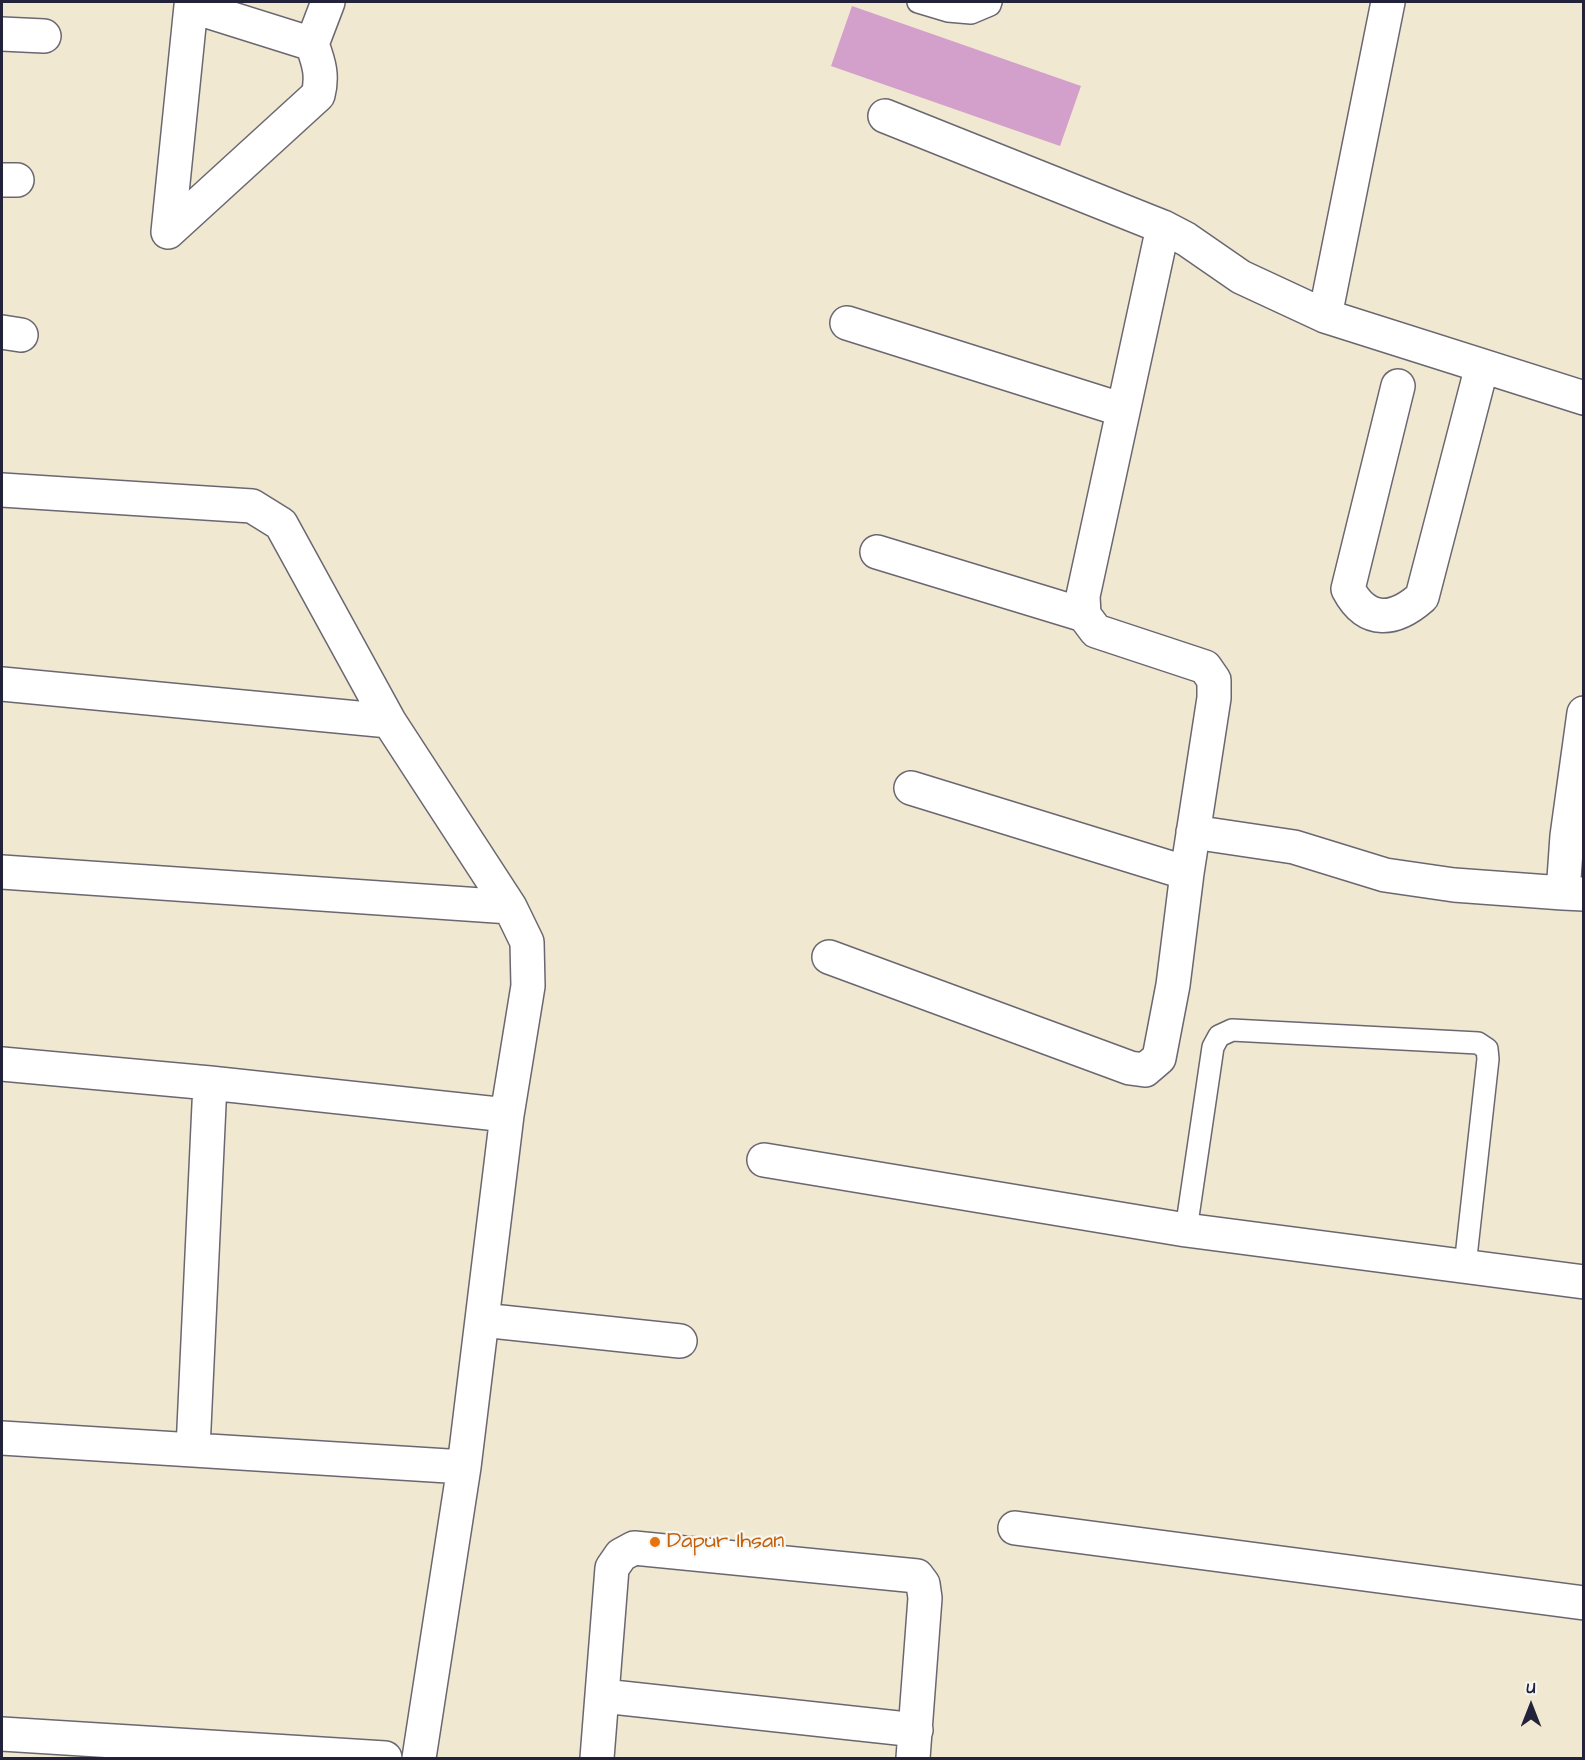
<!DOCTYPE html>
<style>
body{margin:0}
#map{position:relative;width:1585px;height:1760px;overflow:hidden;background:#f0e8d1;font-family:"Architects Daughter",sans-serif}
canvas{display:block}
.frame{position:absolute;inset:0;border:3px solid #22223b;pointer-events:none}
.north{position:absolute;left:1501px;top:1676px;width:60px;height:60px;-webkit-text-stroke:4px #f6f6f2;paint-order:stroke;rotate:0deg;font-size:16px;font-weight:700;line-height:24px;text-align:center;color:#22223b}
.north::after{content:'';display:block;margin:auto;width:21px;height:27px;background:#22223b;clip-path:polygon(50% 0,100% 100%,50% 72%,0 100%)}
</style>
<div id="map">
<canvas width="1585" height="1760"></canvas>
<div class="frame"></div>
<div class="north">U</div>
</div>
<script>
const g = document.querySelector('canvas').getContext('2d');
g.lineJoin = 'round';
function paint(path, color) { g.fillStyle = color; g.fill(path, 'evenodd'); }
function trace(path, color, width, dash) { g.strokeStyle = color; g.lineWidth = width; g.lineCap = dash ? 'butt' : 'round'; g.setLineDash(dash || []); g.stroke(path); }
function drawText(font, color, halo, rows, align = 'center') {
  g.font = font + ' "Architects Daughter",sans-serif'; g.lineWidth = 4.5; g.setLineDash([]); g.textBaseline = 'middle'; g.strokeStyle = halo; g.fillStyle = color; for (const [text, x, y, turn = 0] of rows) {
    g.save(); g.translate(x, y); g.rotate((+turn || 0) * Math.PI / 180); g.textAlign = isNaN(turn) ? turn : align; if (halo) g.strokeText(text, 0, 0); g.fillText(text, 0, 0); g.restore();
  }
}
const building = new Path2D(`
 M852 6 1081 86 1060 146 831 66Z`);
const lane = new Path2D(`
 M918 2 948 11 971 13 990 5 991 2
 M1186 1230 1213 1047 1219 1036 1232 1030 1478 1043 1487 1049 1488 1059 1465 1266`);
const street = new Path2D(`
 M2 34 44 36
 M885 116 1163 227 1186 239 1241 277 1325 316 1584 398
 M2 180H17
 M168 232 191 6 312 44
 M168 232 318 95C323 76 319 63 312 44L328 2
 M1325 316 1388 2
 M847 323 1123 410
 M2 332 21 335
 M1398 386 1348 589C1367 625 1395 621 1422 597L1482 366
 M2 490 252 506 281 524 389 721 510 907 527 942 528 986 507 1115 464 1467 419 1758
 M877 552 1084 615
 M2 684 389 721
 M1584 713 1567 836 1563 893 1584 894
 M911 788 1187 873
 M1193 832 1294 847 1385 875 1454 885 1563 893
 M2 872 510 907
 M829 957 1130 1068 1145 1070 1159 1058 1173 985 1187 873 1214 698V680L1205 667 1096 631 1084 615 1083 596 1163 227
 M2 1064 210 1083 507 1115
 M764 1160 1186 1230 1584 1282
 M482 1320 680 1341
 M2 1438 464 1467
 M193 1449 210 1083
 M1015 1528 1584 1603
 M603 1696 916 1730
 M2 1734 385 1758
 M597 1758 612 1568 621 1555 634 1548 917 1576 923 1584 925 1598 913 1758`);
const markers = [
 [655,1542,6,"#e8710a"]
];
const foodNames = [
 ["Dapur Ihsan",667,1542]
];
paint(building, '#d2a0ca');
trace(lane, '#6a6770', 24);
trace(street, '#6a6770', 36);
trace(lane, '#fff', 21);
trace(street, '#fff', 33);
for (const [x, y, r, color] of markers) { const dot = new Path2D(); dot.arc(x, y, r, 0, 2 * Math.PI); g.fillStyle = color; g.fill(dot); trace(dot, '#f6f6f2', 2); }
drawText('22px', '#c56008', '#f6f6f2', foodNames, 'left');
</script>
